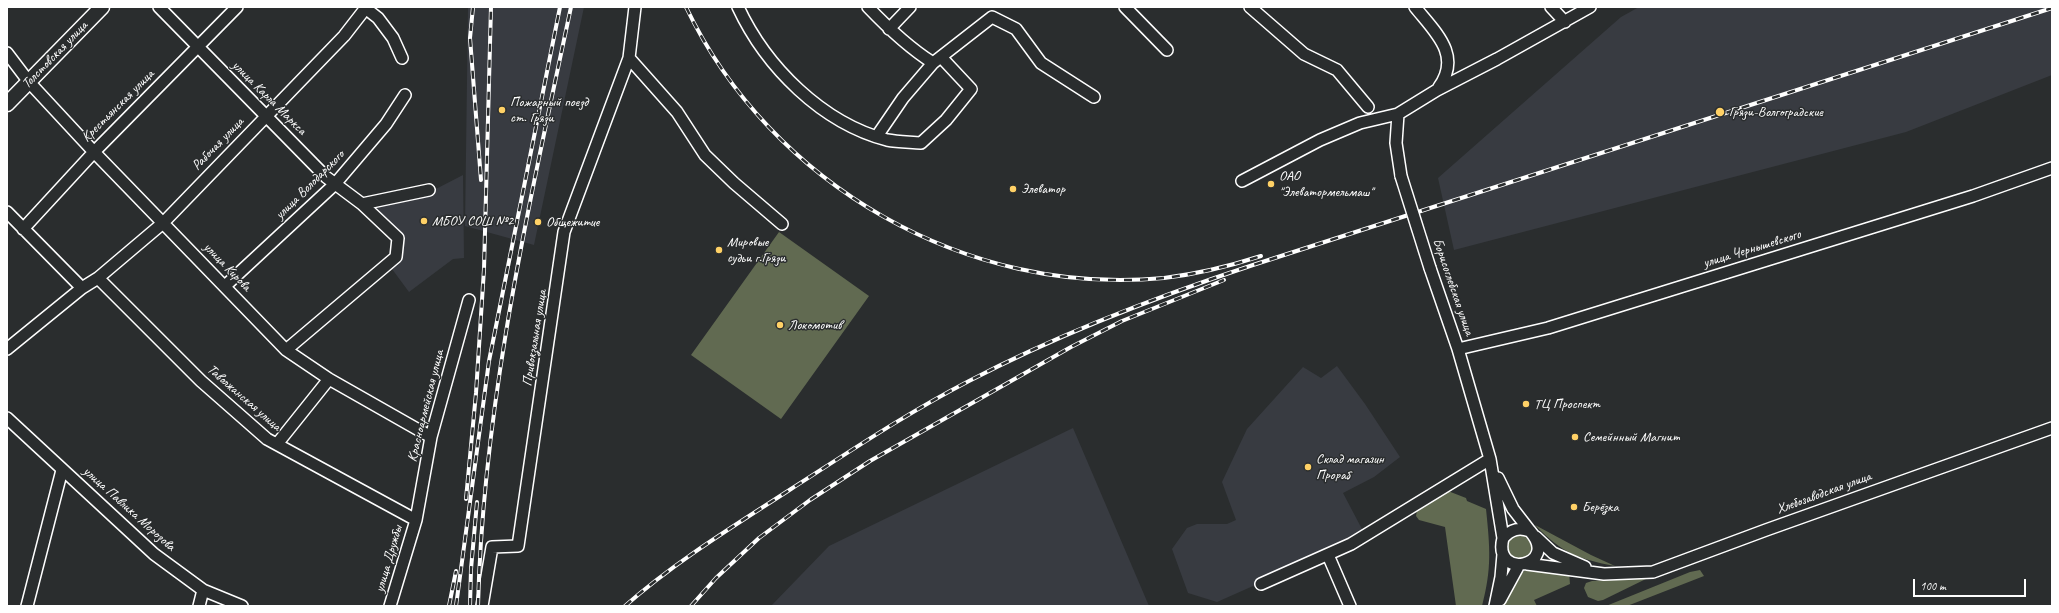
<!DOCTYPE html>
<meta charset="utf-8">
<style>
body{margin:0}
#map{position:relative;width:2059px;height:613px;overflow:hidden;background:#2a2d2e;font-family:Caveat,sans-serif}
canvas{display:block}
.frame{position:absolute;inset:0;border:8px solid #fff;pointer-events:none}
.scale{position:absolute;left:1913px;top:579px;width:113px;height:18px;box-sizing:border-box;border:2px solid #fff;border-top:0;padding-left:5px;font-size:12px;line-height:14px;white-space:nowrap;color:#fff;-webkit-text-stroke:3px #2a2d2e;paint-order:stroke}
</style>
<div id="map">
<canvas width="2059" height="613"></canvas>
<div class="frame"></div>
<div class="scale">100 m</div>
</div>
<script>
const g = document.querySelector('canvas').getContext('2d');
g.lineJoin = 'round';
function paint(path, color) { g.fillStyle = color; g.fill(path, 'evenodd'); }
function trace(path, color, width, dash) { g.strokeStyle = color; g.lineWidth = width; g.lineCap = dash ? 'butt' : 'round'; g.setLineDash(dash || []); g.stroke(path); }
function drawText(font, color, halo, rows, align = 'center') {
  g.font = font + ' Caveat,sans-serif'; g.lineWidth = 3; g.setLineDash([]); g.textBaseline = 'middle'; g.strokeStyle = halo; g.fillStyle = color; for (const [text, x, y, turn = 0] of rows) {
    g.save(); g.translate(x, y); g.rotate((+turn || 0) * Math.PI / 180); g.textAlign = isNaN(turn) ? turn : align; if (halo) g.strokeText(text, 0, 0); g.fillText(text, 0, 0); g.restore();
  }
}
const built = new Path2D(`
 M468 7H584L534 245 465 226Z
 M1639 7H2052V75L1906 132 1454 250 1438 178 1621 17Z
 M463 175 464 258 453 259 409 292 392 269 398 260 401 237 369 206 430 192Z
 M1337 366 1365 404 1400 457 1374 477 1343 493 1363 531 1332 551 1217 602 1188 593 1172 549 1187 528 1197 524H1227L1236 520 1222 482 1247 429 1303 367 1321 378Z
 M1073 428 1149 606H771L829 546Z`);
const green = new Path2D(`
 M779 232 869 296 781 419 691 355Z
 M1448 491 1466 498 1467 501 1486 509C1490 548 1492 568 1482 606H1456L1445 527 1419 520 1416 516 1417 510C1427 505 1437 494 1448 491Z
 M1535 525 1591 555 1615 566C1578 559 1562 553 1535 525Z
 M1507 546a13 13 0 1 1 26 0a13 13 0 1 1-26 0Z
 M1528 569 1569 572 1570 584 1534 600 1537 606H1498L1519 574Z
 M1700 570 1704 576 1627 606H1606L1690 572Z
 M1652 576 1603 600 1598 601 1588 597 1584 588 1586 583 1592 581Z`);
const minor = new Path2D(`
 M159 7 326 177 362 204 398 238 396 257 286 350
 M364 7 378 18 393 38 402 58
 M738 7C766 67 822 123 887 140 898 142 910 142 921 143L946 120 971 89 941 57
 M868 7C888 28 908 47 933 63
 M1125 7 1167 50
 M1250 7 1304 54 1337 70 1368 107
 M1415 7C1435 32 1462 55 1439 87
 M1551 7 1565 22
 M889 29 910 7
 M7 53 29 82 94 152 286 350 329 379 431 437
 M629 58 677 112 705 155 734 183 782 224
 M877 136 903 98 933 63 992 17 1016 29 1041 63 1094 97
 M1401 176 1396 143 1398 114 1437 90 1497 59 1590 7
 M1242 181 1320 140 1360 123 1398 114
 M362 204 429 190
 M7 212 82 288
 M23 229 94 152 237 7
 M1430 268 1458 349 1490 459 1503 538C1492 581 1561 566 1530 531 1519 527 1511 529 1503 538
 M98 278 201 381 267 439 416 520
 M225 286 335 184 386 124 405 95
 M7 349 82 288 98 278 163 223 344 36 365 9
 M1458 349 1548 328 1973 196 2052 168
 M7 418 154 554 203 590 242 606
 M277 444 329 379
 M1498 478 1513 509 1530 531
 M1536 537 1553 553 1585 567
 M1328 555 1350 606
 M1527 564 1604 574 1653 572 1766 530 2052 428
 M1261 584 1351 544 1490 459
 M1500 600 1519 565
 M27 606 62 470
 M199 606 203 590
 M390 606 416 520 431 437 469 300
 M482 606 492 547 518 546 564 232 629 58 635 7
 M1495 606 1501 577 1503 554`);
const major = new Path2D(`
 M7 104 102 7`);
const rail = new Path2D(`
 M473 7 470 38 481 180
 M686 7C771 185 967 297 1164 278 1197 274 1230 266 1261 256
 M466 499 476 393 484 269 491 7
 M449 606 456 571
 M456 606 489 361 560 7
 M470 606 471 569 477 502
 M478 606C483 404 529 205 571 7
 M625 606C676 561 734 526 791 489 849 452 907 413 969 381 1061 333 1156 297 1253 265L2052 8
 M691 606 716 578 759 538 810 500 870 461 1071 347 1122 321 1224 280`);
const minorBridge = new Path2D(`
 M1401 176 1430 268`);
const markers = [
 [502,110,4,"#ffd166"],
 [1720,112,5,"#ffd166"],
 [1271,184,4,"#ffd166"],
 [1013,189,4,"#ffd166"],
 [424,221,4,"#ffd166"],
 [538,222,4,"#ffd166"],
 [719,250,4,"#ffd166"],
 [780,325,4,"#ffd166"],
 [1526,404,4,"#ffd166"],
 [1575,437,4,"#ffd166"],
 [1308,467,4,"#ffd166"],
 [1574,507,4,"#ffd166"]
];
const streetNames = [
 ["Толстовская улица",55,55,-46],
 ["улица Карла Маркса",269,98,45],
 ["Крестьянская улица",118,106,-45],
 ["Рабочая улица",218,144,-46],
 ["улица Володарского",310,185,-45],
 ["улица Чернышевского",1752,249,-17],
 ["улица Кирова",227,267,46],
 ["Борисоглебская улица",1453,287,71],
 ["Привокзальная улица",535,338,-81],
 ["Таволжанская улица",244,398,41],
 ["Красноармейская улица",426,406,-76],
 ["Хлебозаводская улица",1824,493,-20],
 ["улица Павлика Морозова",129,509,42],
 ["улица Дружбы",389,559,-74]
];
const poiNames = [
 ["Пожарный поезд",510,102],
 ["ст. Грязи",510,118],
 ["Грязи-Волгоградские",1729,112],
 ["ОАО",1279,176],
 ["\"Элеватормельмаш\"",1279,192],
 ["Элеватор",1021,189],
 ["МБОУ СОШ №2",432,221],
 ["Общежитие",546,222],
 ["Мировые",727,242],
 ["судьи г.Грязи",727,258],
 ["Локомотив",788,325],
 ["ТЦ Проспект",1534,404],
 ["Семейнный Магнит",1583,437],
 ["Склад магазин",1316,459],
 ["Прораб",1316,475],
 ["Берёзка",1582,507]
];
paint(built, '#383b41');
paint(green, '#616a51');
trace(minor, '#fff', 14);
trace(major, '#fff', 17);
trace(minor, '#2a2d2e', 11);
trace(major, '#2a2d2e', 14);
trace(rail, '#fff', 4);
trace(rail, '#2a2d2e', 2.5, [8]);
trace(minorBridge, '#fff', 14, []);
trace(minorBridge, '#2a2d2e', 11);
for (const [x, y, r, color] of markers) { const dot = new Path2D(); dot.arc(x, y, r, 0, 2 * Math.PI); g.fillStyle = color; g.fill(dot); trace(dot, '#2a2d2e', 1.5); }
drawText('14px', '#fff', '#2a2d2e', streetNames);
drawText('14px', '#fff', '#2a2d2e', poiNames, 'left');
</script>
